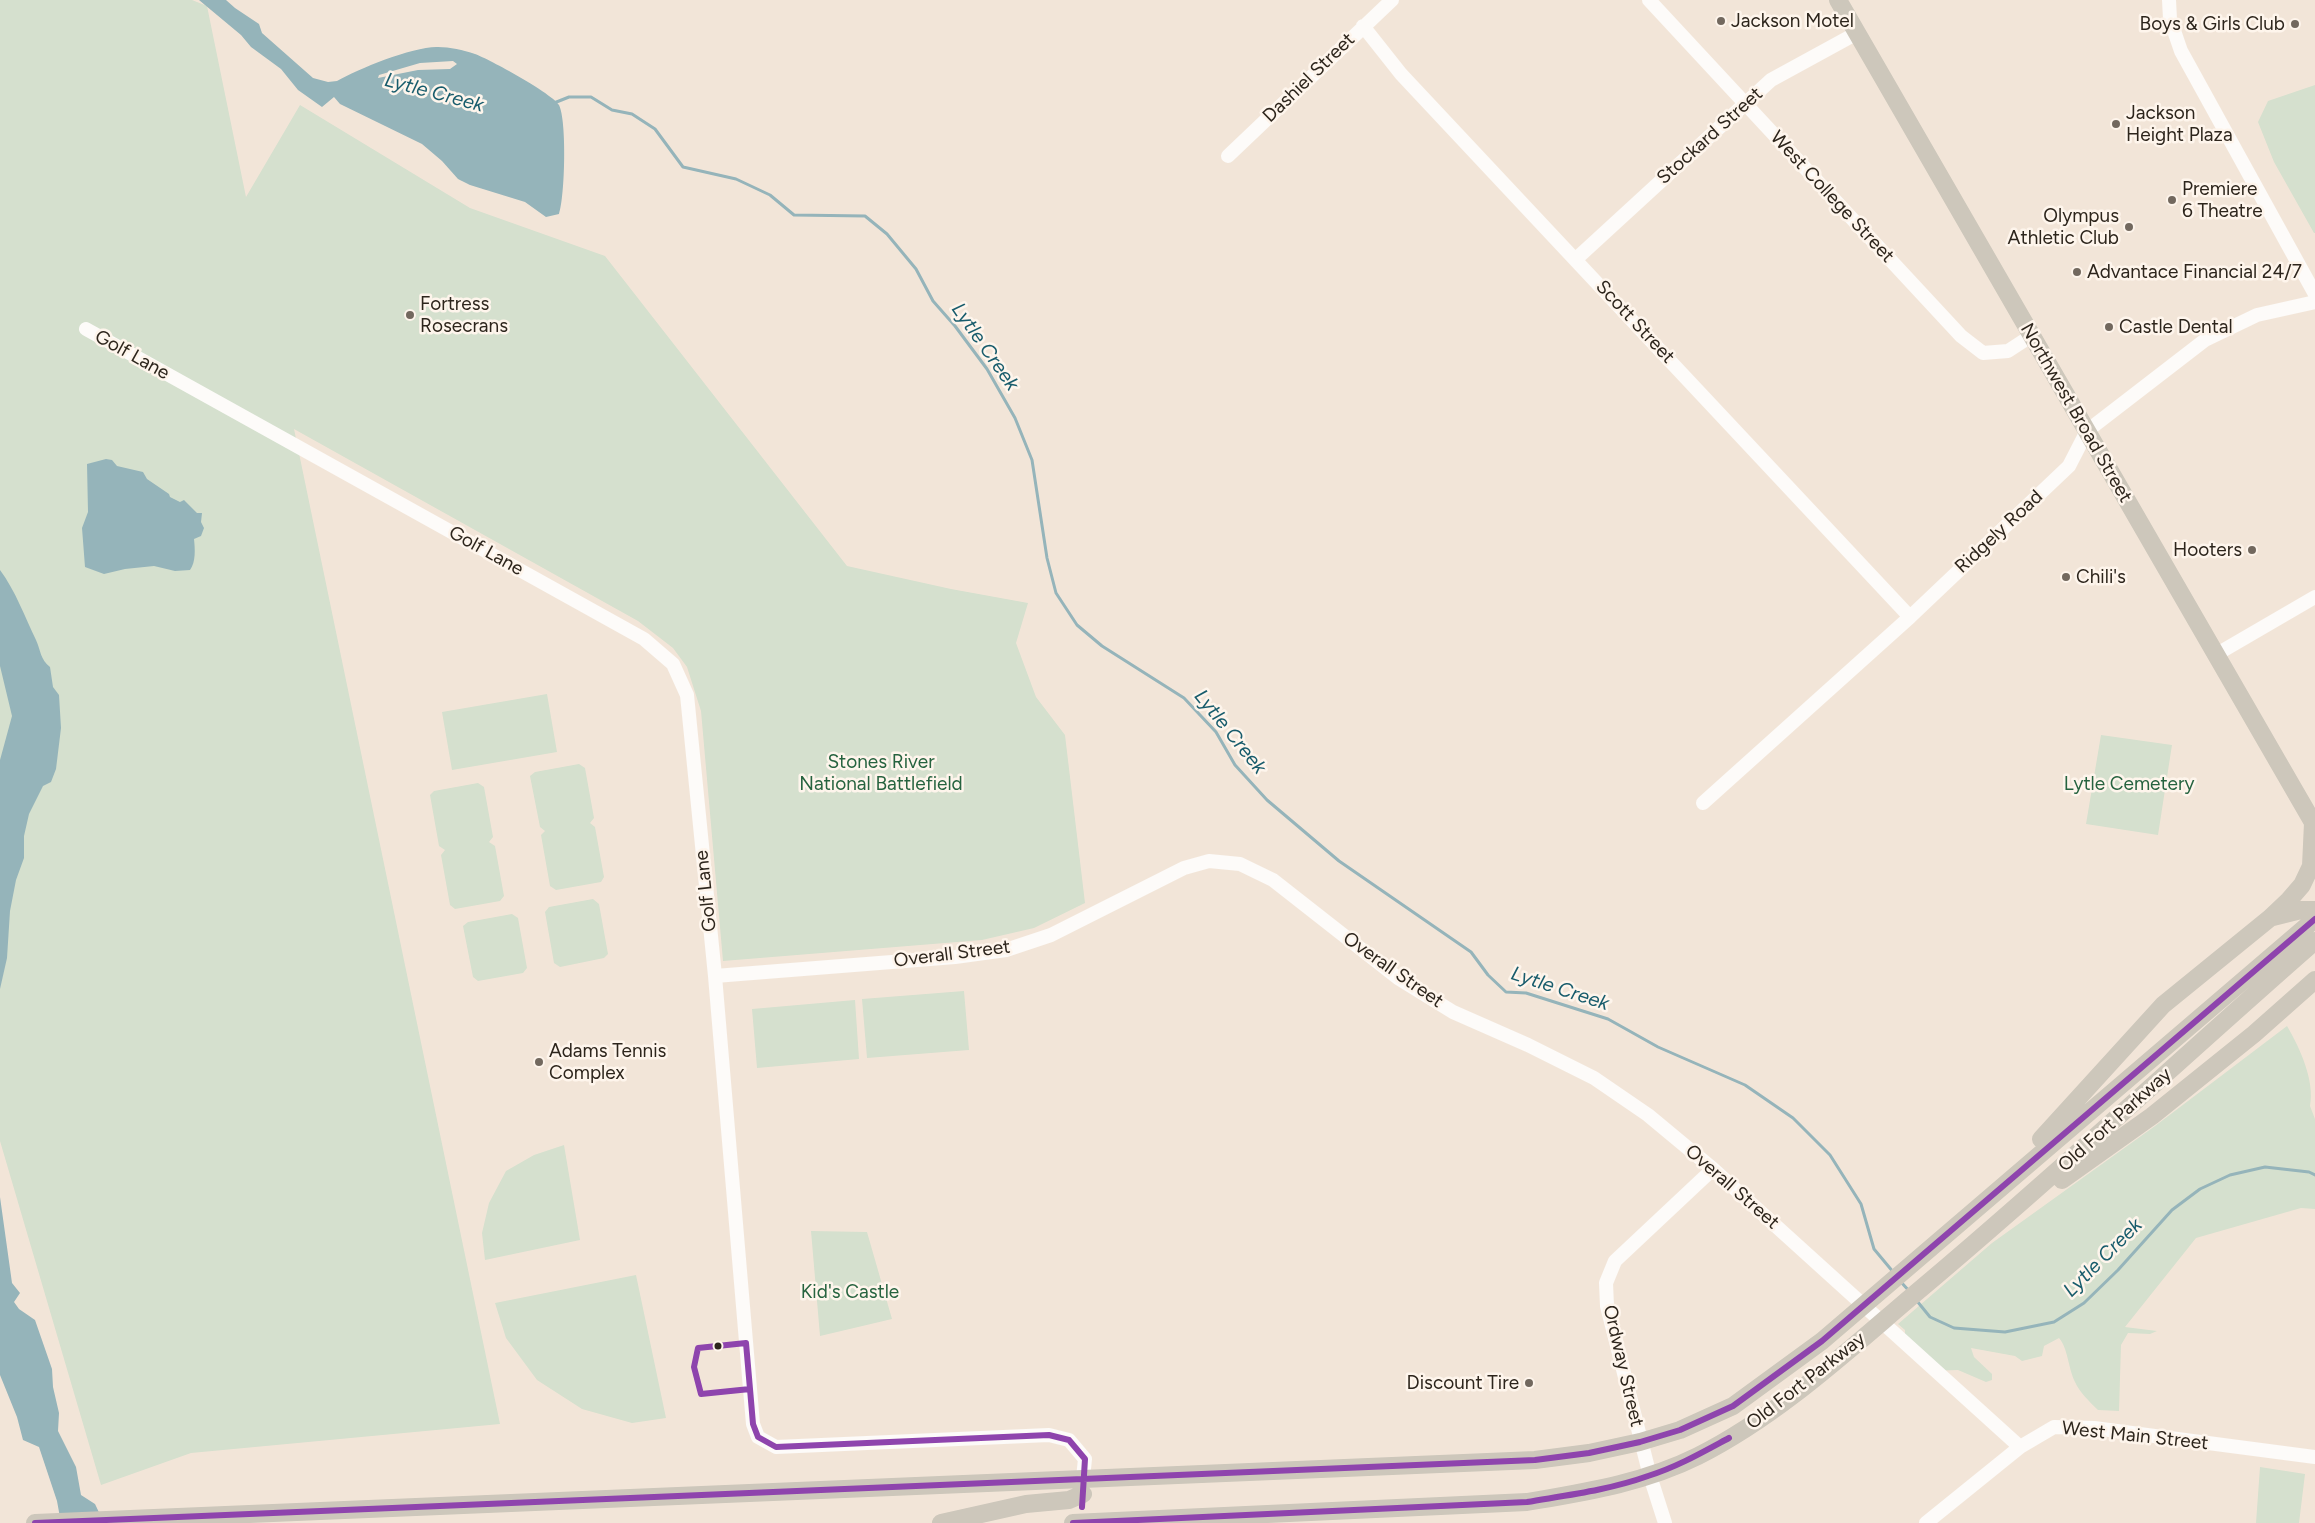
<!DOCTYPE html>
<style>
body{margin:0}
canvas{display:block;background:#f2e5d8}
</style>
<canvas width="2315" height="1523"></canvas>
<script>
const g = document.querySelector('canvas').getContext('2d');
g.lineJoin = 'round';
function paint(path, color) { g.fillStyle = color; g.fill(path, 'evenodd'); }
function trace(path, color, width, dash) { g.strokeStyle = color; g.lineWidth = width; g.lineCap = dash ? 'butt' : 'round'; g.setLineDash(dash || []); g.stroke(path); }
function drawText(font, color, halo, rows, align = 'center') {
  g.font = font + ' Figtree,sans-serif'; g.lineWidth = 5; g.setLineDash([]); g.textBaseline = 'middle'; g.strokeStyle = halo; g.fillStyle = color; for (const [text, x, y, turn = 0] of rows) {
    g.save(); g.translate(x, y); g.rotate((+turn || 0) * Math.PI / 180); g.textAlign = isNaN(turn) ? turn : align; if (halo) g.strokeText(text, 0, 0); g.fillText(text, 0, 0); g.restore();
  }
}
const green = new Path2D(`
 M0 0H192L207 6 246 197 300 105 470 208 605 256 847 566 951 589 1028 603 1016 643 1036 697 1065 735 1085 903 1034 928 982 940 723 961 701 711 687 667 673 648 638 621 294 429 500 1424 191 1453 101 1485 0 1141Z
 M2315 85V233H2314L2274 162 2258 122 2268 101Z
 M547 694 557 752 452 770 442 712Z
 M2101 735 2172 745 2158 835 2086 824Z
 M579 764 585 768 594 818 590 823 595 827 604 877 601 882 556 890 550 886 541 835 545 831 540 827 530 776 535 772Z
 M478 783 484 787 493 837 489 842 495 846 504 896 500 901 455 909 450 905 441 855 445 850 439 846 430 795 434 791Z
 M593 899 599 904 608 954 604 958 560 967 554 963 545 912 549 907Z
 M512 914 518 918 527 968 523 973 478 981 473 977 463 926 468 922Z
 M964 991 969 1050 867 1058 862 999Z
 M855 1000 859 1059 757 1068 752 1009Z
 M2287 1026C2300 1048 2315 1081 2310 1106L2315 1119V1209L2301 1208 2196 1238 2125 1327 2157 1331 2150 1334 2128 1333 2121 1345 2119 1411 2098 1410C2089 1401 2080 1393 2075 1382 2068 1368 2068 1348 2059 1338L2044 1346 2042 1356 2022 1361 2015 1356 1971 1348 1974 1357 1992 1374V1380L1986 1382 1958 1370 1929 1371 1905 1349V1330L1898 1324 1992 1243 2155 1126Z
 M564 1145 580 1240 485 1260 482 1233 489 1203 506 1171 534 1155Z
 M811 1231 867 1232 892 1319 820 1336Z
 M636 1275 666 1418 632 1423 582 1409 537 1380 506 1338 495 1303Z
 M2260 1467 2305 1474 2299 1523H2256Z`);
const water = new Path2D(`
 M199 0H226L235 8 259 24 262 33 313 78 328 82 337 81C358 69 414 46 438 47 450 47 463 50 475 54 489 59 553 94 559 105 567 121 565 197 559 214L546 217 525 202 470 185 458 179 442 161 422 144 340 104 334 97 322 107 298 90 281 69 251 47 241 35ZM453 61 457 64 450 69 418 70 378 78 379 75 420 63Z
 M106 459 112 460 117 466 143 472 147 479 169 494 170 497 180 502 184 500 197 513H202L201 522 204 528 201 536 194 539C195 549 196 562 190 570L175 571 154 566 125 569 104 574 85 567 82 528 88 512 87 464Z
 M0 570C15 590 25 617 36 640 41 651 40 659 50 667L53 687 59 695 61 728 56 769 51 782 43 786 29 814 24 836V858L16 880 10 911 7 958 0 989V760L12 716 0 666Z
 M0 1197 12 1283 20 1293 14 1302 19 1309 35 1320 52 1369 53 1387 59 1413 58 1431 76 1467 81 1495 95 1504 104 1523H61L57 1501 39 1447 23 1440 17 1417 0 1375Z`);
const stream = new Path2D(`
 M554 103 569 97H591L612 110 632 114 655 129 683 167 736 179 770 195 794 215 865 216 887 234 916 269 933 301 955 326 987 369 1015 418 1032 460 1047 558 1056 593 1077 625 1102 646 1184 698 1216 732 1235 765 1267 800 1339 861 1471 952 1488 975 1506 992 1526 993 1608 1019 1658 1047 1745 1085 1793 1118 1830 1155 1861 1204 1874 1249 1894 1273
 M1901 1282 1910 1292
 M1917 1301 1930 1317 1954 1328 2005 1332 2054 1322 2084 1303 2118 1270 2172 1210 2200 1189 2230 1175 2265 1167 2309 1172 2315 1175`);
const minor = new Path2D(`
 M1649 0 1961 336 1983 353 2008 351 2031 336
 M2169 0 2170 19 2181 51 2315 294
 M1363 26 1401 74 1910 617
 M1228 156 1392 0
 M1576 259 1771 80 1857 33
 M86 329 644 639 673 664 687 695 715 976 753 1424 758 1437 776 1447 1049 1435 1069 1440 1085 1459 1083 1478
 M2217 654 2315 597
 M1703 803 1910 617 2069 466 2087 431 2205 340 2257 315 2315 302
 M715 976 955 957 1006 950 1051 935 1184 868 1209 861 1240 864 1273 880 1398 978 1453 1012 1528 1045 1594 1078 1648 1115 1713 1169 2020 1447
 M1665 1523 1650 1476 1607 1306 1606 1283 1615 1261 1713 1169
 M1926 1523 2020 1447 2054 1427 2094 1428 2315 1457`);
const major = new Path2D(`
 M1838 0 2315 826
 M2273 917 2301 910H2315
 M2041 1139 2163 1005 2270 918 2289 900 2302 885 2311 866 2313 823 2315 824
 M2062 1180 2152 1116 2254 1034 2315 980
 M35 1523 1535 1460 1589 1453 1640 1442 1680 1430 1733 1406 1822 1341 2315 919
 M941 1523 1026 1504 1069 1500 1083 1494
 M1073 1523 1527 1502C1585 1492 1644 1483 1698 1456 1777 1416 1844 1354 1911 1297 2049 1182 2180 1059 2315 941`);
const bus1 = new Path2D(`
 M746 1343 750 1389 701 1394 694 1367 698 1348Z
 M750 1389 753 1424 758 1437 776 1447 1049 1435 1069 1440 1085 1459 1082 1507
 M35 1523 1535 1460 1589 1453 1640 1442 1680 1430 1733 1406 1822 1341 2315 919
 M1073 1523 1527 1502C1568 1495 1609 1490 1648 1476 1677 1467 1703 1452 1729 1438`);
const markers = [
 [1721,21,5,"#72685e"],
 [2295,24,5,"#72685e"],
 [2116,124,5,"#72685e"],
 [2172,200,5,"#72685e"],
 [2129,227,5,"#72685e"],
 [2077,272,5,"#72685e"],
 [410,315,5,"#72685e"],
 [2109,327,5,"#72685e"],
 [2252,550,5,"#72685e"],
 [2066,577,5,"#72685e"],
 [539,1062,5,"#72685e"],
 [718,1346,4.5,"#2d251c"],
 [1529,1383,5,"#72685e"]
];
const poiNames = [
 ["Jackson Motel",1731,21],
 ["Boys & Girls Club",2285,24,"right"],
 ["Jackson",2126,113],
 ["Height Plaza",2126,135],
 ["Premiere",2182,189],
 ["6 Theatre",2182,211],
 ["Olympus",2119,216,"right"],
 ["Athletic Club",2119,238,"right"],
 ["Advantace Financial 24/7",2087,272],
 ["Fortress",420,304],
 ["Rosecrans",420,326],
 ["Castle Dental",2119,327],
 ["Hooters",2242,550,"right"],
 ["Chili's",2076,577],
 ["Adams Tennis",549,1051],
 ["Complex",549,1073],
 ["Discount Tire",1519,1383,"right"]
];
const streetNames = [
 ["Dashiel Street",1309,78,-44],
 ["Stockard Street",1710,136,-42],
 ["West College Street",1832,197,47],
 ["Scott Street",1635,322,47],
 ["Golf Lane",132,355,29],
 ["Northwest Broad Street",2076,413,60],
 ["Ridgely Road",1999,532,-43],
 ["Golf Lane",486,551,29],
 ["Golf Lane",706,891,-96],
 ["Overall Street",952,954,-7],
 ["Overall Street",1393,970,35],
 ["Old Fort Parkway",2115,1120,-42],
 ["Overall Street",1732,1187,41],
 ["Ordway Street",1623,1366,77],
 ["Old Fort Parkway",1806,1381,-38],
 ["West Main Street",2135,1436,6]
];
const parkNames = [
 ["Stones River",881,762],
 ["National Battlefield",881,784],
 ["Lytle Cemetery",2129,784],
 ["Kid's Castle",850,1292]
];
const waterNames = [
 ["Lytle Creek",434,93,15],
 ["Lytle Creek",985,347,55],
 ["Lytle Creek",1230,732,51],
 ["Lytle Creek",1560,989,18],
 ["Lytle Creek",2103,1258,-45]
];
paint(green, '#d5e0ce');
paint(water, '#95b4ba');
trace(stream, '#95b4ba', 3);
trace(minor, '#fdfbf9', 14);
trace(major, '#cdc7bb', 18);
trace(bus1, '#8e44ad', 6);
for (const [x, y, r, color] of markers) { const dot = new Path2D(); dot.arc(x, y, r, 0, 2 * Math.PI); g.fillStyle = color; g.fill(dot); trace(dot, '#fef5ec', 2); }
drawText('19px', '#2d251c', '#fef5ec', poiNames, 'left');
drawText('19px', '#2d251c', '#fef5ec', streetNames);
drawText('19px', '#26633f', '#fef5ec', parkNames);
drawText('italic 20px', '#185c6c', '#fef5ec', waterNames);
</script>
